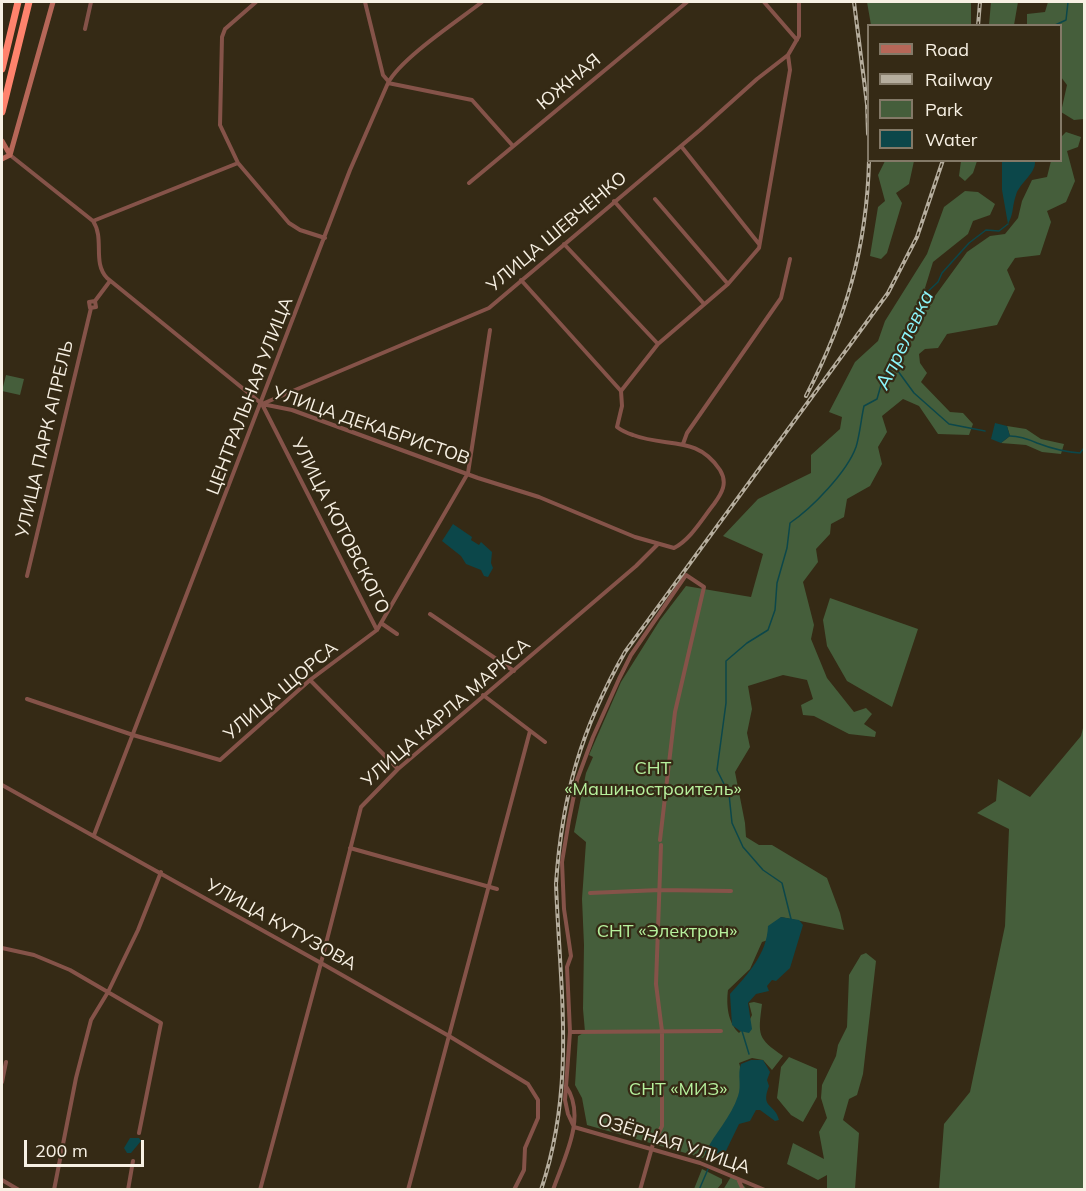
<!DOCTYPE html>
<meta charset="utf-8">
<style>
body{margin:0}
#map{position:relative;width:1086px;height:1191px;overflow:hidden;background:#352a15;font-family:Mulish,sans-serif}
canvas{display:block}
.frame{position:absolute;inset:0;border:3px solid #f7f0e3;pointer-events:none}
.legend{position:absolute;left:867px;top:24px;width:195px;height:138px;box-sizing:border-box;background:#352a15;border:2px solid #837967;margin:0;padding:8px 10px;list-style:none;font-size:18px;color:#f7f0e3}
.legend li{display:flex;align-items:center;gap:12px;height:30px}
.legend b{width:30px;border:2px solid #837967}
.scale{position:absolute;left:24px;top:1140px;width:120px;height:27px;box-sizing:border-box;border:3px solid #f7f0e3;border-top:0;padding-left:8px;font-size:18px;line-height:21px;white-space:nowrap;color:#f7f0e3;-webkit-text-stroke:4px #352a15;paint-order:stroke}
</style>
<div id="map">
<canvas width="1086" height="1191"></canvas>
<div class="frame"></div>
<ul class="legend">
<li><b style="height:8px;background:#b66758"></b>Road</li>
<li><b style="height:8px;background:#b6ae9e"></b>Railway</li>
<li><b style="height:16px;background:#455e3b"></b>Park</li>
<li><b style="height:16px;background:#0c474a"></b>Water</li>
</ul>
<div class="scale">200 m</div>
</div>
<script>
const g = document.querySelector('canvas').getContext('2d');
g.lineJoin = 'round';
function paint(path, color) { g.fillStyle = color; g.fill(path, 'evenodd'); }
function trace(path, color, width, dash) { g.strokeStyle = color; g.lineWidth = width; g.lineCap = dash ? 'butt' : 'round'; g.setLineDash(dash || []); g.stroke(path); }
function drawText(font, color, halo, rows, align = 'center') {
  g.font = font + ' Mulish,sans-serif'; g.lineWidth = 4.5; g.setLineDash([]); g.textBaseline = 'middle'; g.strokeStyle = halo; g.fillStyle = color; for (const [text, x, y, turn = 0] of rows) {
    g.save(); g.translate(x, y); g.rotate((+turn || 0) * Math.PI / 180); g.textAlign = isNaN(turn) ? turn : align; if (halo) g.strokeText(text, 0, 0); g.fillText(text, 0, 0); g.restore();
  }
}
const green = new Path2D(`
 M867 2H971V25H871Z
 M991 2H1018L1014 25H989Z
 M1048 2H1084V119L1074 120 1061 112 1067 85 1061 77 1060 26 1027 25V14L1045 12Z
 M1066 132 1081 137 1078 147 1067 151 1075 181 1066 202 1047 211 1051 222 1040 255 1015 258 1007 270 1015 289 997 325 947 334 938 348 925 349 919 354 920 363 927 373 921 382 950 412 963 413 973 424 969 435 938 434 919 406 903 399 882 416 887 432 878 447 882 464 870 486 847 499 844 517 831 524 830 534 816 549 818 562 803 582 814 625 811 639 827 678 854 712 866 708 872 714 864 724 876 732 875 737 849 734 814 716 803 715 801 705 813 699 807 680 783 675 748 686 752 709 747 733 750 747 735 772 745 823 746 837 759 845H772L827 878 840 913 844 930 781 917 768 940 762 942 750 969 728 990C726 1005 728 1023 739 1033L747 1025 752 1015 749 1003 754 1002 762 1004C758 1035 757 1038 783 1056L772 1070 763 1060 752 1058 739 1063 745 1082 735 1112 703 1158 587 1125 582 1098 575 1085 578 1036 585 1032 583 1009 584 945 582 899 586 842 574 832 586 773 593 757 589 755 621 682 660 620 686 586 751 597 763 554 723 536 758 499 811 473V455L840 429 842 417 829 412 855 362 878 341 885 321 927 254 944 207 965 191 978 192 995 204 990 215 973 221 968 234 933 262 925 288 932 300 967 252 990 236 1005 234 1018 218 1022 201 1032 180 1047 177 1051 161 1060 160 1061 137Z
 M885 161H914L909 184 896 193 902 203 887 253 881 259 870 256 878 207 885 201 878 175Z
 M961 161H977L973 173 965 181 959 176Z
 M6 375 24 379 20 395 2 391Z
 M1007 426 1026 429 1041 439 1064 444 1061 454 1042 452 1026 445 1001 443 1010 436Z
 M830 598 918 629 892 707 847 681 827 646 823 620Z
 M1084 724V1189H939L944 1124 970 1092 1005 926 1009 829 977 813 996 801 998 779 1030 797 1081 736Z
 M866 953 876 961 863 1074 857 1095 849 1099 843 1120 859 1133 855 1189H827V1175L818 1180 787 1164 793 1143 824 1159 819 1132 827 1118 821 1098 822 1085 836 1056 838 1045 847 1027 849 975 861 955Z
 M789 1057 817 1069V1097L803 1122 791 1115 777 1098 781 1067Z
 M702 1169 722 1179V1183L717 1189H694Z
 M732 1175 745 1187 746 1189 723 1190Z`);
const water = new Path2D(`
 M1002 161H1035C1036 174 1020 182 1016 195 1012 206 1014 213 1008 224L1002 190Z
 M995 423 1007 426 1010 436 1001 443 991 439Z
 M453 524 472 537 471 540 479 545 481 542 492 552 491 563 493 568 488 577 484 576 481 570 466 564 461 556 442 541Z
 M781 917 799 920 803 925 790 968 776 981 772 980 767 986 769 991 756 994 748 1003 752 1029 749 1033 740 1031 732 1025 730 994C748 974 767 954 768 926Z
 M751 1060H763L770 1072 767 1080 769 1086C760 1109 775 1103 779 1120L775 1121 760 1110H756L750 1121 739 1124 724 1155 718 1160 707 1157 705 1153C715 1133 731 1117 738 1096 742 1085 737 1075 741 1064Z
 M130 1138H139L141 1141 131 1153H127L124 1148Z`);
const stream = new Path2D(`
 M1053 26 1066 20 1068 2
 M895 367 914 393 949 424 985 431
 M1010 436C1020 436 1028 439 1037 443 1050 448 1066 452 1080 453L1084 448
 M791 919 782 883 763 870 743 847 732 823 729 794 717 770 726 703V661L747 643 768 630 775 610 777 583 787 548 790 523C812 508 847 472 856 447 860 434 861 419 864 406L877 399 883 378 894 366 895 354 913 330 923 296 938 282 942 273 969 243 986 230 999 231 1008 224
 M742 1031 749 1054
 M711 1163 713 1159
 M699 1190 708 1169`);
const street = new Path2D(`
 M256 2 225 29 222 37 220 125 238 163 289 223 300 230 325 238
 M365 2 383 75 389 82
 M764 2 797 40
 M85 29 91 2
 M388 83 472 100 513 146
 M681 146 759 244
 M10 155 93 221C105 239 92 262 107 278L262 404 292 410 478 478 539 497 635 537 674 548C691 539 702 519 714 504 722 493 728 483 720 470 697 435 667 448 633 435 627 433 622 431 617 427L622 406 621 391 658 344 728 284 759 248 790 70 788 55
 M469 183 687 2
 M655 199 728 284
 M614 201 704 304
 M93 221 238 163
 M564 244 658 344
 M521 280 621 391
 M95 301 96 307 90 308 89 302 95 301 110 281
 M683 444 687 433 781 298 790 259
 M27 576 91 308
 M430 614 514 671
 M381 623 397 634
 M377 630 262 404 489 308 700 130 757 79 788 55 799 36V2
 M310 680 398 769
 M483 695 545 742
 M27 699 133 735 220 760 310 680 377 630 468 473 490 330
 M2 785 321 963 449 1036 528 1084 538 1100V1118L525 1148 524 1170 514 1190
 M94 835 350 170 388 83C401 58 459 20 482 2
 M350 848 497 889
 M590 893 660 890 731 891
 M2 948 34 955 70 970 161 1023 139 1133
 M570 1032 721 1031
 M2 1082 6 1062
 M574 1127 568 1114 565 1100 570 1032 567 967 571 956 564 909 562 862 569 820 577 780 593 737 619 679 631 655 686 575 704 587 675 712 660 840
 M574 1127 700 1163 765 1190
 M2 1180 19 1190
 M739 1181 743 1190
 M54 1190 76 1078 91 1020 108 992 138 930 161 872
 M128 1190 133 1161
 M260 1190 321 963 361 807 398 769 636 566 658 544
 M408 1190 530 731
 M553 1190C564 1158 587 1117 566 1086
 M640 1190 653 1144 662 1126V1031L656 984 661 845`);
const secondary = new Path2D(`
 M2 141 10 155
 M10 155 53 2
 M2 159 10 155`);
const highway = new Path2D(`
 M2 69 18 2
 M2 112 29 2`);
const rail = new Path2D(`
 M854 2 867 104 868 134
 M978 26 980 2
 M806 396C846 319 867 247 869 160
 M541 1190C576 1086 560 990 556 884 562 795 581 729 625 652L888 293 917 237 943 160`);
const streetNames = [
 ["ЮЖНАЯ",569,82,-40],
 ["УЛИЦА ШЕВЧЕНКО",557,232,-40],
 ["ЦЕНТРАЛЬНАЯ УЛИЦА",250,396,-69],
 ["УЛИЦА ДЕКАБРИСТОВ",371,426,19],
 ["УЛИЦА ПАРК АПРЕЛЬ",45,439,-77],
 ["УЛИЦА КОТОВСКОГО",340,526,63],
 ["УЛИЦА ЩОРСА",281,691,-40],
 ["УЛИЦА КАРЛА МАРКСА",446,713,-41],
 ["УЛИЦА КУТУЗОВА",281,925,29],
 ["ОЗЁРНАЯ УЛИЦА",674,1144,18]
];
const parkNames = [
 ["СНТ",653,769],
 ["«Машиностроитель»",653,790],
 ["СНТ «Электрон»",667,932],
 ["СНТ «МИЗ»",678,1090]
];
const waterNames = [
 ["Апрелевка",905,340,-64]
];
paint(green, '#455e3b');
paint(water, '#0c474a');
trace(stream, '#0c474a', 1.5);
trace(street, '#855349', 4);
trace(secondary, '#b66758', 5);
trace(highway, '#ff836d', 7);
trace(rail, '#b6ae9e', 4);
trace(rail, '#352a15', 1.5, [4.5]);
drawText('18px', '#f7f0e3', '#352a15', streetNames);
drawText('18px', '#b7f19d', '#352a15', parkNames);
drawText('italic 20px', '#8bf6fc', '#352a15', waterNames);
</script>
